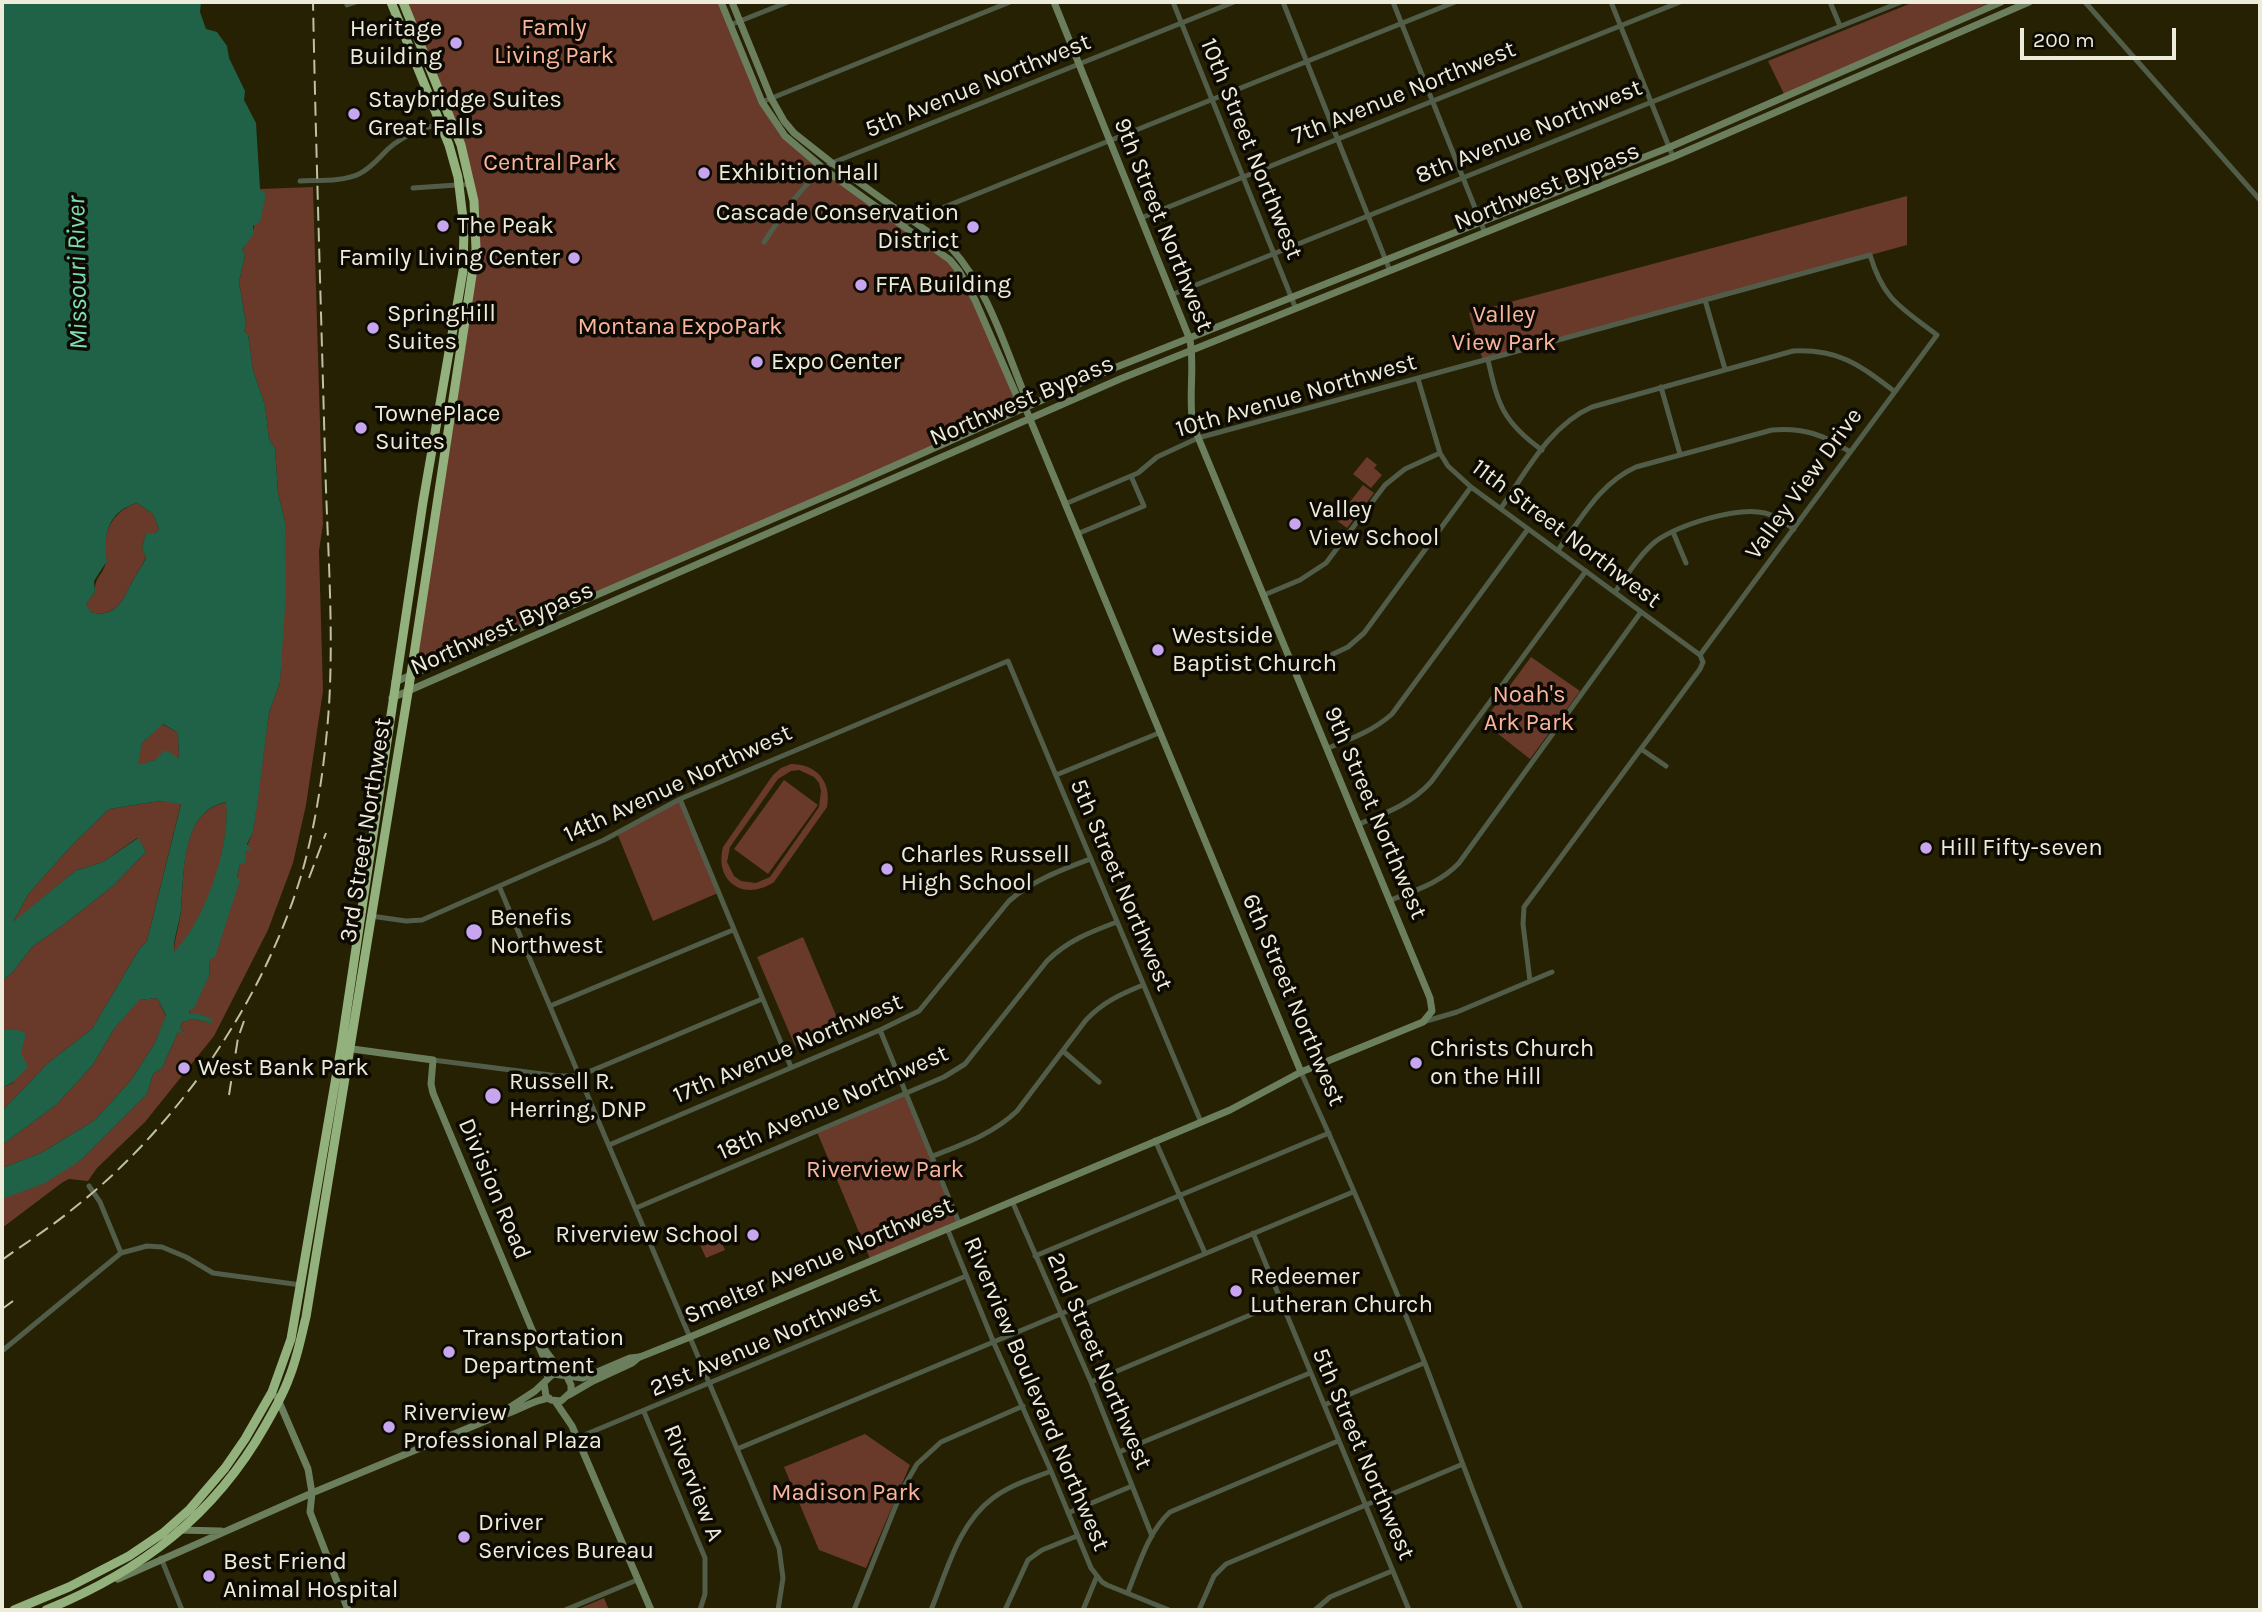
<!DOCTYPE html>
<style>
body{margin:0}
#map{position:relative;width:2262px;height:1612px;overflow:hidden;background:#252102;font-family:Karla,sans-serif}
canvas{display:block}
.frame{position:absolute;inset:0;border:4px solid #edebd9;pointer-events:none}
.scale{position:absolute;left:2020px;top:28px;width:156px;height:32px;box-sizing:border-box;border:4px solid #edebd9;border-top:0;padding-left:9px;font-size:21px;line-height:24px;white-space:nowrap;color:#edebd9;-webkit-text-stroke:5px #0c0a02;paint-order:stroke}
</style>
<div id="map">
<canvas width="2262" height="1612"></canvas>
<div class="frame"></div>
<div class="scale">200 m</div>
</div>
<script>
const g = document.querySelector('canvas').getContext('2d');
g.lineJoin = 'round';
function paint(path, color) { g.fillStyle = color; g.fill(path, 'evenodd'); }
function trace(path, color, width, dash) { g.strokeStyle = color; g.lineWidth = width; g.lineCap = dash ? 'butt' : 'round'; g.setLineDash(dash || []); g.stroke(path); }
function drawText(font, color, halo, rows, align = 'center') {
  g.font = font + ' Karla,sans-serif'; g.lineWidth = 7; g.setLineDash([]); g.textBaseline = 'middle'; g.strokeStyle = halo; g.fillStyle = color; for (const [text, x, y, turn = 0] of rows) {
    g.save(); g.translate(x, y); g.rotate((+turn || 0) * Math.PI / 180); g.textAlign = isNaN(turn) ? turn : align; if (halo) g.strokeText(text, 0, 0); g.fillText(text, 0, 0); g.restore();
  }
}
const green = new Path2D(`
 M415 2H719L761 105 785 136 959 271 1025 407 411 674 473 274 471 184 405 6Z
 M1914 2H1991L1785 96 1768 61Z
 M313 187 323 524 319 551 323 691 306 805 293 863 268 930 214 1036 145 1122 97 1168 88 1181 69 1179 63 1182 2 1228V1199L81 1160 147 1094 153 1074 162 1068 178 1032H184L180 1029 182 1022 194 1019 211 1023 190 1014 189 1010 209 976 210 959 237 877 240 864 253 831 269 713 280 682 285 522 278 493 275 448 269 439 265 405 253 370 248 334 244 332 246 324 239 282 245 255 242 250 253 233 260 189Z
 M1907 196V245L1483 361 1469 313Z
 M1367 457 1377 465 1374 468 1382 475 1371 488 1353 474Z
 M1363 485 1374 493 1347 528 1336 520Z
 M137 503 153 514 159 529 154 534H146L142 547 146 557C141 568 134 577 129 588 121 605 111 618 90 612L86 604 95 592C94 576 104 575 106 561 107 560 105 551 105 550 104 527 116 510 137 503Z
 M1531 657 1580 691 1530 759 1483 722Z
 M162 724 178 733 179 758 155 760 137 766 142 743Z
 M791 764C816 764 832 781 827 807L774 882C744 902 714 882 723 847L773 775 781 768ZM799 770 814 777 819 783 821 791 819 807 770 877 756 883 741 881 734 876 727 862 730 847 778 779 791 771Z
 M784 780 818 805 768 874 734 849Z
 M680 799 718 893 653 921 617 833Z
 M160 801 181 803 147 941 140 948 92 1029 48 1063 2 1111V1088L13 1083 21 1053 17 1030H2V981L12 973 32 947 67 922 113 886 146 852 137 838 103 862 75 871 12 924 29 893 73 844 109 809Z
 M227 802C228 854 210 914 174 953 174 938 180 925 181 910 185 872 179 812 227 802Z
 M803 937 841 1027 795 1046 757 957Z
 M157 998 166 1016 155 1043 131 1080 95 1120 41 1153 2 1168V1145L56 1105 92 1066 114 1029 138 1000Z
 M907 1094 959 1223 871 1261 817 1132Z
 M714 1227 725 1250 706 1258 696 1236Z
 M865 1434 910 1465 866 1568 819 1550 784 1467Z
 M604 1598 609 1610H576Z`);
const water = new Path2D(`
 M2 2H201L200 12 206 29 217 32 227 46 229 58 245 91 244 100 256 123 260 189 266 194 260 222 253 226 254 233 242 250 245 255 239 282 246 324 244 332 248 334 253 370 265 405 269 439 275 448 278 493 285 522 286 592 280 682 269 713 257 806 253 832 247 844 251 849 245 851V863L240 864 237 877 240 880 215 957 210 959 209 976 194 1008 189 1010 190 1014 196 1013 212 1019 211 1023 194 1019 182 1022 180 1029 185 1033 178 1032 162 1068 153 1074 147 1094 81 1160 45 1183 2 1199V1168L41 1153 95 1120 131 1080 155 1043 166 1015 157 998 139 1000 114 1029 92 1066 56 1105 2 1145V1111L48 1063 92 1029 140 948 147 941 181 804 160 801 109 809 73 844 29 893 13 922 75 871 103 862 138 838 146 852 113 886 67 922 32 947 12 973 2 981ZM137 503 153 514 159 529 154 534H146L142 547 146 558C141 568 134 577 129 588 121 605 111 618 91 612L86 604 95 592 94 581 107 561C102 534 109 511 137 503ZM163 724 178 733 179 758 165 750 155 760 138 765 142 743ZM226 802C231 844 205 922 174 952 173 937 180 924 181 909 185 872 180 812 226 802Z
 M2 1030H17L26 1033 21 1053 28 1067 12 1083 2 1088Z`);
const street = new Path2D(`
 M1173 2 1296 309
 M1283 2 1390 271
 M1393 2 1485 233
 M1611 2 1673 157
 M1830 2 1840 26
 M2085 2 2260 200
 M347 5 356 2
 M730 25 788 2
 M762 102 1010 2
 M300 181C318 180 342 182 359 174 370 169 379 158 388 149 405 134 429 125 452 122
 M413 188 471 184
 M1141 218 1680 2
 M904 225 912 220 1455 2
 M764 242C783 214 803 182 832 163L1234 2
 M1171 295 1901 2
 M1705 300 1725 369
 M1488 360C1498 405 1503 422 1542 450
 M1418 379 1440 453 1448 466 1471 487 1700 655 1703 662 1700 669 1524 907 1523 924 1530 981
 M1661 387 1680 454
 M1065 504 1138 473 1157 457 1198 438 1870 255C1884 301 1901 307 1937 335L1700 655
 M1501 508C1526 472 1550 425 1592 407L1793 351C1839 349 1858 364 1894 391
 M1673 532 1686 563
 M1077 534 1144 506 1131 476
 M1558 550C1581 519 1600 483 1636 467L1772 430C1802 427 1825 435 1850 452
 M1615 592C1627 575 1640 554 1656 541 1679 525 1737 506 1765 513 1776 516 1785 523 1794 529
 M1264 595 1300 580 1326 563 1385 485 1405 469 1440 453
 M1295 672 1348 647 1364 633 1471 487
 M1328 748C1351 739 1373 731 1392 714L1528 529
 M1641 749 1666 766
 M1056 775 1159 733
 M680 799 791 1067
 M1359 824C1386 813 1411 804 1431 782L1586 571
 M499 886 779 1548 783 1578 778 1610
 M1391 900C1416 890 1440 883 1459 863L1641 612
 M371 916 406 921 422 920 604 840 680 799 1008 661 1201 1122
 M550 1006 733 930
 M1423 1022 1457 1012 1552 972
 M880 1030 959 1223
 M1063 1051 1099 1082
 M433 1060 558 1076H579L762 999
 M1301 1072C1345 1168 1387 1267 1426 1366 1457 1448 1486 1530 1521 1610
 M1155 1140 1205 1253
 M609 1145 880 1030 919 1011 1009 901C1033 880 1061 870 1090 859
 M933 1156C963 1144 993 1134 1017 1111L1086 1020C1103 1002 1121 994 1143 985
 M89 1186 100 1202 121 1253
 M1012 1201 1091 1382 1152 1536
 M636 1208 944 1077 965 1064 1047 961C1067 941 1090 932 1117 922
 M947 1228 993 1341 1051 1471 1091 1568 1102 1582 1107 1585 1169 1610
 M1253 1233 1409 1610
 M1035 1256 1329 1133
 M2 1351 121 1253 147 1246 162 1247 186 1257 213 1273 301 1285
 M1091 1382 1281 1302
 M1324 1405 1424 1363
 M644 1412 705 1558V1594L700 1610
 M577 1438 966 1276
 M737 1449 1353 1192
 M1119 1452 1310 1373
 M1068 1513 1132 1486
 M161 1558 182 1610
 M1128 1592C1139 1565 1148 1532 1170 1512L1338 1441
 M565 1610 637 1580
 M854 1610 902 1490 917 1464 941 1442 1023 1406
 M931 1610C947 1571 958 1524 993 1498 1010 1485 1031 1479 1051 1471
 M1005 1610 1028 1560 1042 1550 1077 1536
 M1083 1610 1097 1576
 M1199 1610 1214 1576 1226 1564 1463 1464
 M1315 1610 1330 1597 1392 1571`);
const secondary = new Path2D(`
 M721 2 762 102 785 136 824 169 950 260 959 271 975 300 1019 401 1025 407 1301 1072
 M732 2 771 98 784 121 794 133 832 163 952 249C989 290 1005 348 1026 398L1025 407
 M395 682 842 489 1114 368 1670 147 2001 2
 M392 698 1120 379 1673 157 2029 2
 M345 1048 433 1060 431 1084 433 1093 543 1356 548 1378
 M545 1350 563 1374
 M544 1383 546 1396 551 1400 561 1401 571 1392V1385L567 1377
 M569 1395 593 1381 632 1363 639 1357
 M277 1397 308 1469 312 1493 310 1512 348 1610
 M555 1401 572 1426 651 1610
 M495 1417 535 1391 553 1374 583 1378 630 1358 640 1357 690 1337 1230 1110 1301 1072 1423 1022 1432 1011 1430 998 1193 425C1188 397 1195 368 1190 340L1054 2
 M178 1530 221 1531
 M118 1579 312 1493 495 1417C514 1414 529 1401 549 1398`);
const highway = new Path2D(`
 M14 1610 69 1587 129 1556 163 1533 190 1509 225 1468 245 1439 272 1392 291 1339 341 1048 423 502 463 271 464 227 458 177 449 145 391 2
 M46 1610C141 1571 214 1516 265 1426 274 1410 283 1395 289 1378 297 1359 301 1337 306 1317L411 674 476 249 474 201 461 145 403 2`);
const rail = new Path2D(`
 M309 878 326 833
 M229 1095 238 1038 244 1021
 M2 1260C24 1244 48 1229 69 1212 175 1130 262 1004 301 876 317 821 325 762 329 706 334 624 327 540 325 457 321 305 316 154 313 2
 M2 1309 13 1301`);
const markers = [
 [456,43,7,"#c7a6ef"],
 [354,114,7,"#c7a6ef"],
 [704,173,7,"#c7a6ef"],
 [443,226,7,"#c7a6ef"],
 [973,227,7,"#c7a6ef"],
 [574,258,7,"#c7a6ef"],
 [861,285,7,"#c7a6ef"],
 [373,328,7,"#c7a6ef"],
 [757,362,7,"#c7a6ef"],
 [361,428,7,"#c7a6ef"],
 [1295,524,7,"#c7a6ef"],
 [1158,650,7,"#c7a6ef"],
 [1926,848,7,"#c7a6ef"],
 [887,869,7,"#c7a6ef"],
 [474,932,9,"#c7a6ef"],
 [1416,1063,7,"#c7a6ef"],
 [184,1068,7,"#c7a6ef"],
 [493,1096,9,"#c7a6ef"],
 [753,1235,7,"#c7a6ef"],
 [1236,1291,7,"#c7a6ef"],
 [449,1352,7,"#c7a6ef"],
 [389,1427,7,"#c7a6ef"],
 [464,1537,7,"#c7a6ef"],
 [209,1576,7,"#c7a6ef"]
];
const parkNames = [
 ["Famly",554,28],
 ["Living Park",554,56],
 ["Central Park",550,163],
 ["Valley",1504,315],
 ["View Park",1504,343],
 ["Montana ExpoPark",680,327],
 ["Noah's",1529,695],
 ["Ark Park",1529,723],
 ["Riverview Park",885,1170],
 ["Madison Park",846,1493]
];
const poiNames = [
 ["Heritage",442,29,"right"],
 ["Building",442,57,"right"],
 ["Staybridge Suites",368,100],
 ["Great Falls",368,128],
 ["Exhibition Hall",718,173],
 ["Cascade Conservation",959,213,"right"],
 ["District",959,241,"right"],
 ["The Peak",457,226],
 ["Family Living Center",560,258,"right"],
 ["FFA Building",875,285],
 ["SpringHill",387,314],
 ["Suites",387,342],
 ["Expo Center",771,362],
 ["TownePlace",375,414],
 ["Suites",375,442],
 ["Valley",1309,510],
 ["View School",1309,538],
 ["Westside",1172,636],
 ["Baptist Church",1172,664],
 ["Hill Fifty-seven",1940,848],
 ["Charles Russell",901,855],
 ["High School",901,883],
 ["Benefis",490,918],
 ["Northwest",490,946],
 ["Christs Church",1430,1049],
 ["on the Hill",1430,1077],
 ["West Bank Park",198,1068],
 ["Russell R.",509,1082],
 ["Herring, DNP",509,1110],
 ["Riverview School",739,1235,"right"],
 ["Redeemer",1250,1277],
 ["Lutheran Church",1250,1305],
 ["Transportation",463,1338],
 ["Department",463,1366],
 ["Riverview",403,1413],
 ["Professional Plaza",403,1441],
 ["Driver",478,1523],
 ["Services Bureau",478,1551],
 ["Best Friend",223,1562],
 ["Animal Hospital",223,1590]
];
const streetNames = [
 ["5th Avenue Northwest",978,86,-22],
 ["7th Avenue Northwest",1404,93,-22],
 ["8th Avenue Northwest",1529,132,-22],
 ["10th Street Northwest",1251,149,68],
 ["Northwest Bypass",1547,187,-22],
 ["9th Street Northwest",1163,225,68],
 ["10th Avenue Northwest",1296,396,-16],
 ["Northwest Bypass",1022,401,-23],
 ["Valley View Drive",1804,484,-54],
 ["11th Street Northwest",1566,534,37],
 ["Northwest Bypass",502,629,-24],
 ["14th Avenue Northwest",678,784,-25],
 ["9th Street Northwest",1375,813,67],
 ["3rd Street Northwest",366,830,-81],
 ["5th Street Northwest",1121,885,67],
 ["6th Street Northwest",1293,1000,67],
 ["17th Avenue Northwest",788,1049,-23],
 ["18th Avenue Northwest",833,1103,-24],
 ["Division Road",494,1189,67],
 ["Smelter Avenue Northwest",819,1261,-23],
 ["21st Avenue Northwest",765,1342,-23],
 ["2nd Street Northwest",1099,1361,67],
 ["Riverview Boulevard Northwest",1036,1394,67],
 ["5th Street Northwest",1363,1454,67],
 ["Riverview A",693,1483,68]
];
const waterNames = [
 ["Missouri River",78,273,-91]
];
paint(green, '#69392a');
paint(water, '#1f6248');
trace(street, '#515d48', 5);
trace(secondary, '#6b7f5e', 7);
trace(highway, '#93b17d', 9);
trace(rail, '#c1bea9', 2, [14, 7]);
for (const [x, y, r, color] of markers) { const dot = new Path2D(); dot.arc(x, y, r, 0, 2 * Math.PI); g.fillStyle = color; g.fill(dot); trace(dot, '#0c0a02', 2.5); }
drawText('24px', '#fbb59f', '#0c0a02', parkNames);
drawText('24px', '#edebd9', '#0c0a02', poiNames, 'left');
drawText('24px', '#edebd9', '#0c0a02', streetNames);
drawText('italic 26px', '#7dddb3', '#0c0a02', waterNames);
</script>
